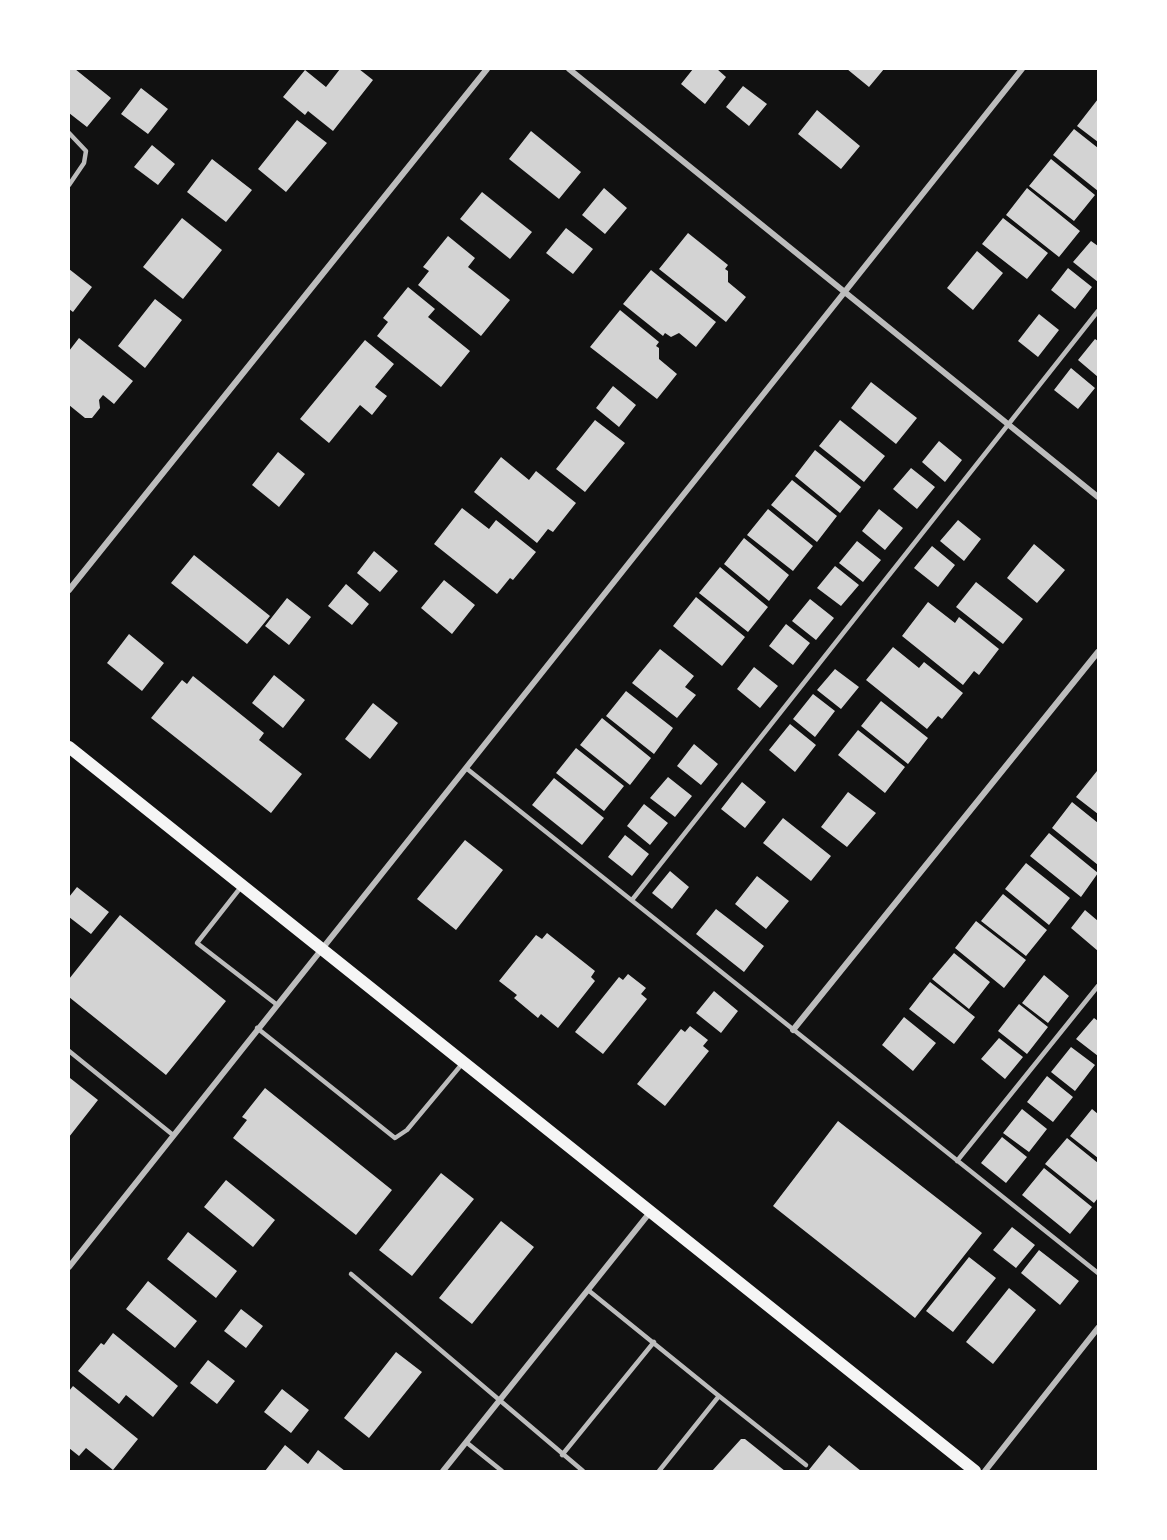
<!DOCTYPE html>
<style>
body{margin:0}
#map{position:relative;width:1167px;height:1540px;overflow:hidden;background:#111;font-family:"Alegreya Sans",sans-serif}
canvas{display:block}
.frame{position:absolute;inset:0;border:70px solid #fff;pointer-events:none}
</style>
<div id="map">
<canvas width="1167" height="1540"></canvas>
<div class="frame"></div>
</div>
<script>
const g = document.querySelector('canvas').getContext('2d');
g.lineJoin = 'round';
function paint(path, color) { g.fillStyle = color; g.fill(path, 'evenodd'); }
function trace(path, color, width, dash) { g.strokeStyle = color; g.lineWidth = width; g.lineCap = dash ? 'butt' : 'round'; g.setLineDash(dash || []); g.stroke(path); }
const building = new Path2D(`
 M69 69H75L111 98 87 127 69 113Z
 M340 69H359L373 80 333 131 308 111 305 115 283 97 305 70 326 87Z
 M693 69H717L726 77 705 104 681 84Z
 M847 69H884L869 87Z
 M743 86 767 104 749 126 726 107Z
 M141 88 168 109 148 134 121 114Z
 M1098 99V142L1077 126Z
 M817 110 860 146 841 169 798 134Z
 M297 120 327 143 286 192 258 169Z
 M1074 129 1098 148V191L1053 155Z
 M531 131 581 172 559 199 509 159Z
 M152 145 175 164 158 185 134 167Z
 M212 159 252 190 226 222 187 192Z
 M1051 159 1095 195 1074 221 1029 186Z
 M604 188 627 208 605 234 582 215Z
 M1027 188 1080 231 1059 257 1006 215Z
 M482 192 532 232 510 259 460 219Z
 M182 218 222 250 183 299 143 267Z
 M1003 218 1048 253 1027 279 982 244Z
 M566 228 593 249 573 274 546 253Z
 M688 233 728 265 725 269 728 271V282L746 297 726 322 659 269Z
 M448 236 475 258 468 267 510 300 481 336 418 285 429 271 423 267Z
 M1091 241 1098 246V282L1073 262Z
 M977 251 1003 273 973 310 947 288Z
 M1068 268 1092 287 1075 309 1051 290Z
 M69 269 92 287 73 312 69 309Z
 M651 270 716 322 696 347 679 333 671 337 665 333 663 336 623 304Z
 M408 287 435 309 428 317 470 351 441 387 377 336 388 322 383 318Z
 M155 299 182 320 145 368 118 346Z
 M620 310 659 342 656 346 659 348V359L677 374 657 399 590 347Z
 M1039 314 1059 330 1038 357 1018 341Z
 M79 338 133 381 114 404 103 395 99 400 100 408 92 418H85L69 405V351Z
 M1095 339 1098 341V377L1078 360Z
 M365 340 394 364 375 387 387 396 372 415 360 405 329 443 300 419Z
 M1071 368 1095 388 1078 409 1054 390Z
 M871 382 917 418 896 444 851 408Z
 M613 386 636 405 619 427 596 408Z
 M595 420 625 443 585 492 556 469Z
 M840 420 885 456 864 482 819 446Z
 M939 441 962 460 945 482 922 462Z
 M815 450 861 487 840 513 795 476Z
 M278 452 305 474 279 507 252 485Z
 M501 457 529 480 536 471 576 503 553 532 548 529 537 543 474 492Z
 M911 468 935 487 917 509 893 489Z
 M792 480 837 516 817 542 771 505Z
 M462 508 489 529 496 520 536 552 513 580 510 578 497 594 434 544Z
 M768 509 813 546 793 571 747 535Z
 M879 509 903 528 885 550 862 531Z
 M958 520 981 539 964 561 940 541Z
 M744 538 789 575 769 601 724 564Z
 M857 541 881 560 863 582 839 563Z
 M1034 544 1065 570 1037 603 1007 578Z
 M932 546 955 565 938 587 914 568Z
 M374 551 398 571 380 592 357 573Z
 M194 555 270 616 247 644 171 583Z
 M835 566 859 585 841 606 817 588Z
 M720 567 768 607 748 632 699 593Z
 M444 580 475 605 452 634 421 608Z
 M976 582 1023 619 1003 644 956 607Z
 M346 584 369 604 352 625 328 606Z
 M696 597 745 637 722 666 673 626Z
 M287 598 311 617 289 645 265 626Z
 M810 599 834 618 816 640 792 621Z
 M928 602 955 623 959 617 999 649 979 675 974 671 963 685 902 636Z
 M786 624 810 643 793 665 769 646Z
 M129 634 164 663 142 691 107 663Z
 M893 647 919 668 924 662 963 693 942 719 938 716 927 729 866 680Z
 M660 649 694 676 685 687 696 695 677 718 632 683Z
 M754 667 778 686 760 708 737 689Z
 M835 669 859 687 841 709 817 690Z
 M274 675 305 700 283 728 252 703Z
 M193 676 264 733 259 740 302 774 271 813 151 718 182 680 187 684Z
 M626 691 673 728 654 754 606 716Z
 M813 694 835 711 815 737 793 719Z
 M881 701 928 738 908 764 861 726Z
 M373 703 398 723 370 759 345 739Z
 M602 718 651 758 630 785 580 745Z
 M790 724 816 745 795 772 769 750Z
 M858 730 905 767 885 793 838 755Z
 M694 744 718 764 701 785 677 766Z
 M576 748 624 786 604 811 556 773Z
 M1097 771 1098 772V814L1076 797Z
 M668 777 692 796 675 817 650 798Z
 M554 778 604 818 582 845 532 805Z
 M742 782 766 802 745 828 721 809Z
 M848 792 876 813 847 847 821 827Z
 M1072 802 1098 823V865L1052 828Z
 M644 804 668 823 650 845 627 826Z
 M783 818 831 856 811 881 763 843Z
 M1049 833 1098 873 1081 897 1030 856Z
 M625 835 649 854 632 876 608 857Z
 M465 840 503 870 456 930 417 899Z
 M1026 863 1070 898 1049 925 1005 889Z
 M670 871 689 887 672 909 652 893Z
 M757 876 789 901 766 929 735 904Z
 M77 887 109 912 91 934 69 917V897Z
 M1003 894 1047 930 1026 956 981 921Z
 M716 909 764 946 744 972 696 934Z
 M1085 910 1098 921V951L1071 928Z
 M120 915 226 1001 166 1075 69 997V979Z
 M976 921 1026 960 1004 988 955 948Z
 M547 933 595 971 591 977 595 981 558 1028 541 1014 538 1018 514 998 517 995 499 981 536 935 542 939Z
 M954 953 990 982 969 1009 932 979Z
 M628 974 646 988 641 994 647 999 603 1054 575 1032 619 977 623 980Z
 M1044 975 1069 996 1048 1023 1022 1003Z
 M930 982 975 1017 954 1044 909 1009Z
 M714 991 738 1011 721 1033 696 1013Z
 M1019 1004 1048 1027 1027 1054 998 1031Z
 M904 1017 936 1043 913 1071 882 1045Z
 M1094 1018 1098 1021V1056L1076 1039Z
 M690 1026 708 1040 703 1046 709 1051 665 1106 637 1084 681 1029 685 1032Z
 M999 1038 1023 1057 1005 1079 981 1059Z
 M1071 1047 1095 1065 1075 1091 1051 1072Z
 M1047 1076 1073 1097 1053 1122 1027 1102Z
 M70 1078 98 1100 69 1137V1079Z
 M265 1088 392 1190 356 1235 233 1138 247 1120 242 1117Z
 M1022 1109 1047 1129 1029 1152 1003 1133Z
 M1092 1109 1098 1114V1158L1070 1136Z
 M838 1121 982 1233 915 1318 773 1206Z
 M1002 1137 1027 1157 1006 1183 981 1163Z
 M1067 1138 1098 1163V1198L1094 1203 1045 1164Z
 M1044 1168 1092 1207 1070 1234 1022 1195Z
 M441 1173 474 1199 412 1276 379 1250Z
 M226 1180 275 1220 253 1247 204 1207Z
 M501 1221 534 1247 472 1324 439 1298Z
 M1012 1227 1035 1245 1016 1268 993 1250Z
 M188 1232 237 1271 216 1298 167 1259Z
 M1039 1250 1079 1281 1060 1305 1021 1273Z
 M969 1257 996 1278 953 1332 926 1311Z
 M148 1281 197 1321 175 1348 126 1309Z
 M1009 1288 1036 1310 993 1364 966 1342Z
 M241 1309 263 1326 246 1348 224 1331Z
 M113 1333 178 1386 153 1417 126 1395 119 1404 78 1371 101 1343 104 1345Z
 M396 1352 422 1372 369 1438 344 1418Z
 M208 1360 235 1381 217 1404 190 1383Z
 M73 1386 138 1439 113 1470 86 1448 79 1456 69 1448V1391Z
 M282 1389 309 1410 291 1433 264 1412Z
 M741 1439H745L785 1471H712Z
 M285 1445 308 1464 318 1450 345 1471H265Z
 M829 1445 861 1471H808Z`);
const service = new Path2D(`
 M69 133 86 151 84 163 69 185
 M466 768 1098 1273
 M241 887 197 943 276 1004
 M632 900 1098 311
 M257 1028 395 1138 407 1130 462 1064
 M69 1051 173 1135
 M957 1161 1098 986
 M351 1274 583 1471
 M588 1290 719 1396 659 1471
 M719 1396 806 1465
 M466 1442 502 1471
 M562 1455 654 1342`);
const minor = new Path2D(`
 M569 69 1098 497
 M69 590 487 69
 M793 1030 1098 652
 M69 1267 1022 69
 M443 1471 651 1211
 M985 1471 1098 1328`);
const secondary = new Path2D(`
 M69 747 975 1471`);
paint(building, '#d3d3d3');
trace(service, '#bcbcbc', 4.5);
trace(minor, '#bcbcbc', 6);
trace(secondary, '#f5f5f5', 12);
</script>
